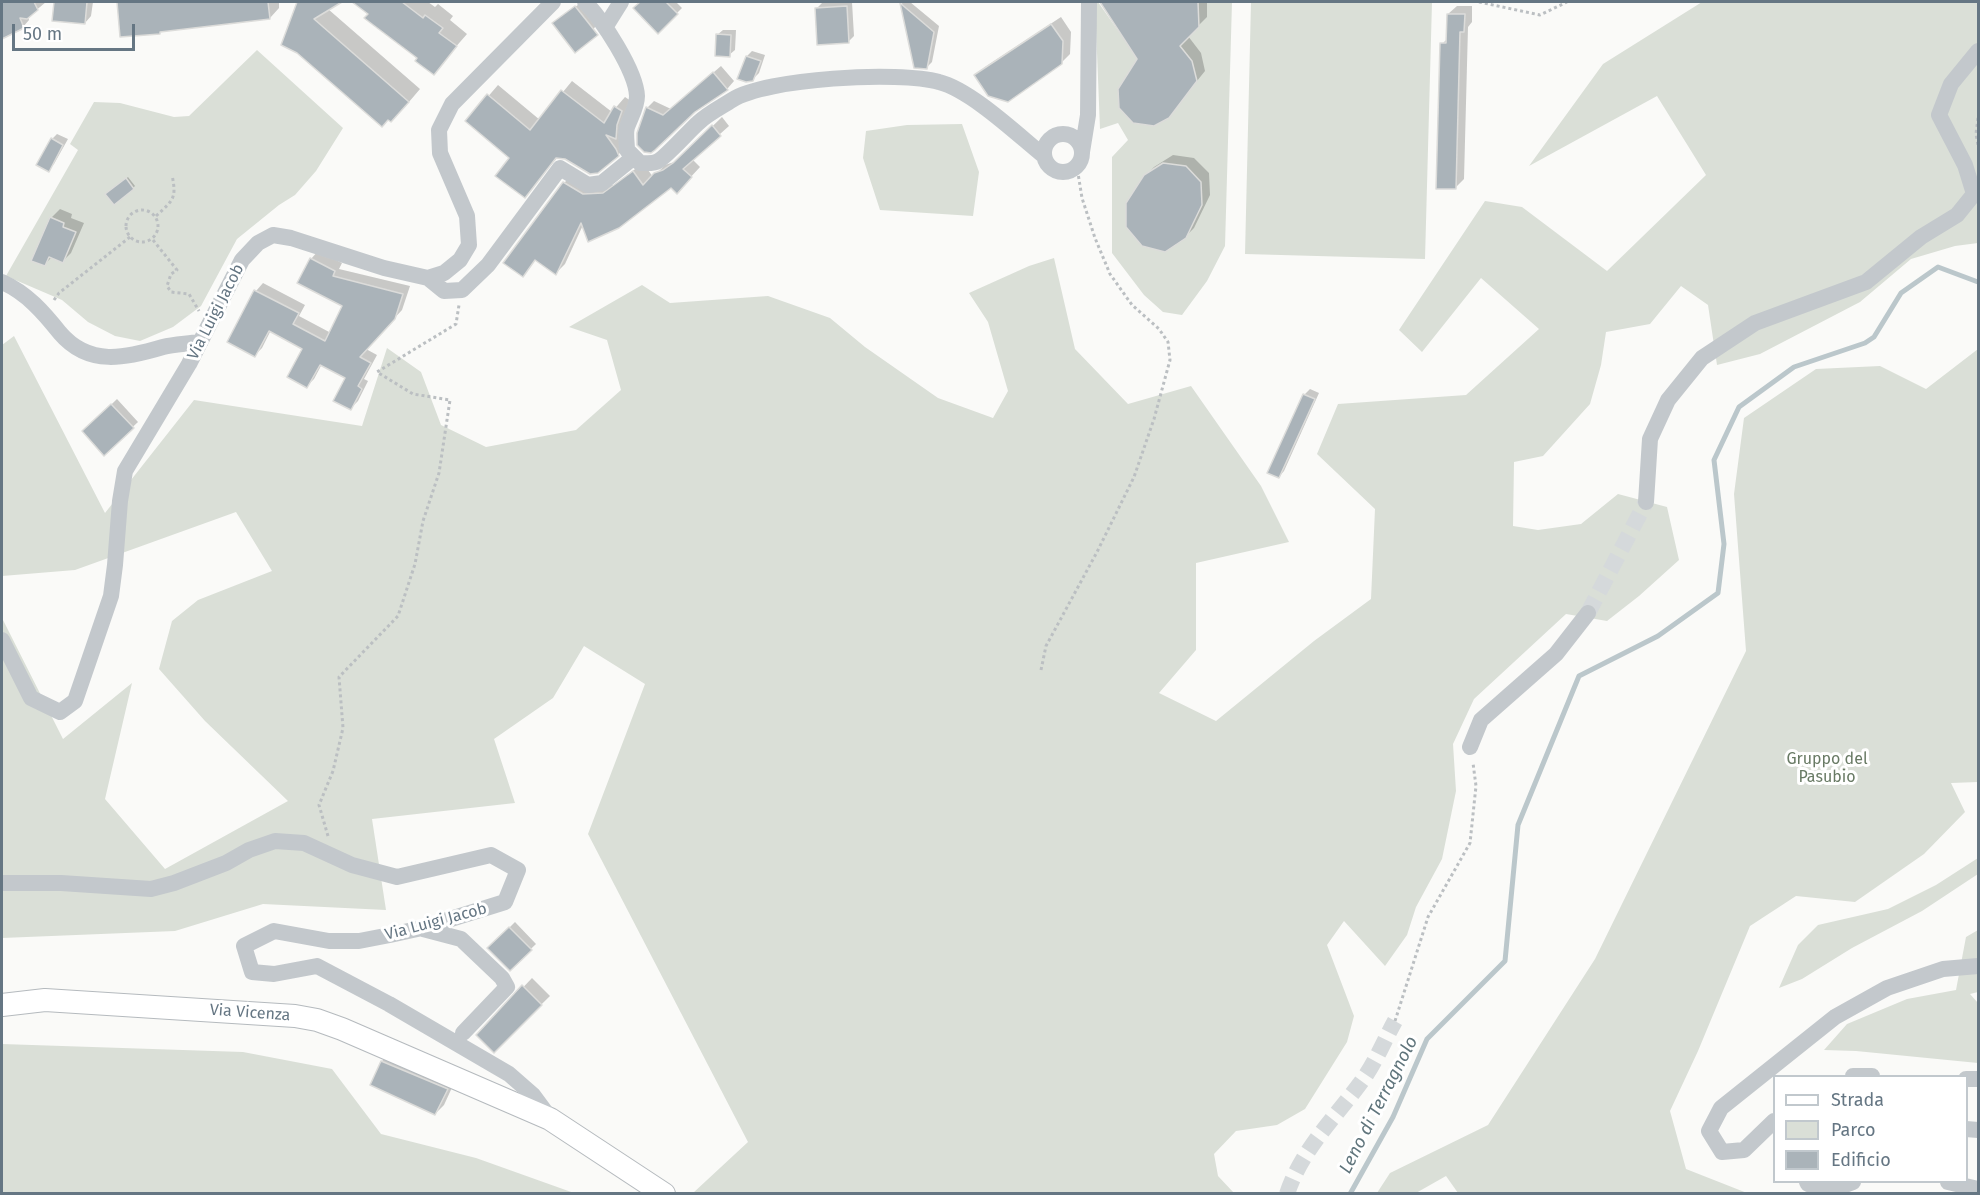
<!DOCTYPE html>
<style>
body{margin:0}
#map{position:relative;width:1980px;height:1195px;overflow:hidden;background:#fafaf8;font-family:"Fira Sans",sans-serif}
canvas{display:block}
.frame{position:absolute;inset:0;border:3px solid #657683;pointer-events:none}
.legend{position:absolute;left:1773px;top:1075px;width:195px;height:108px;box-sizing:border-box;background:#fff;border:2px solid #c1c8cd;margin:0;padding:8px 10px;list-style:none;font-size:18px;color:#657683}
.legend li{display:flex;align-items:center;gap:12px;height:30px}
.legend b{width:30px;border:2px solid #c1c8cd}
.scale{position:absolute;left:12px;top:24px;width:123px;height:27px;box-sizing:border-box;border:3px solid #657683;border-top:0;padding-left:8px;font-size:18px;line-height:21px;white-space:nowrap;color:#657683;-webkit-text-stroke:4px #fff;paint-order:stroke}
</style>
<div id="map">
<canvas width="1980" height="1195"></canvas>
<div class="frame"></div>
<ul class="legend">
<li><b style="height:8px;background:#fff"></b>Strada</li>
<li><b style="height:16px;background:#dadfd7"></b>Parco</li>
<li><b style="height:16px;background:#aab3b9"></b>Edificio</li>
</ul>
<div class="scale">50 m</div>
</div>
<script>
const g = document.querySelector('canvas').getContext('2d');
g.lineJoin = 'round';
function paint(path, color) { g.fillStyle = color; g.fill(path, 'evenodd'); }
function trace(path, color, width, dash) { g.strokeStyle = color; g.lineWidth = width; g.lineCap = dash ? 'butt' : 'round'; g.setLineDash(dash || []); g.stroke(path); }
function drawText(font, color, halo, rows, align = 'center') {
  g.font = font + ' "Fira Sans",sans-serif'; g.lineWidth = 6; g.setLineDash([]); g.textBaseline = 'middle'; g.strokeStyle = halo; g.fillStyle = color; for (const [text, x, y, turn = 0] of rows) {
    g.save(); g.translate(x, y); g.rotate((+turn || 0) * Math.PI / 180); g.textAlign = isNaN(turn) ? turn : align; if (halo) g.strokeText(text, 0, 0); g.fillText(text, 0, 0); g.restore();
  }
}
const green = new Path2D(`
 M1095 2H1098L1138 59 1154 126 1169 118 1197 81 1192 61 1180 46 1199 27 1198 2H1232L1225 246 1207 281 1182 315 1163 312 1144 295 1112 253V157L1128 140 1118 123 1100 129ZM1163 163 1185 166 1201 182 1202 205 1186 238 1165 251 1142 246 1126 227V203L1144 175Z
 M1251 2H1432L1425 259 1245 254Z
 M1702 2H1978V243L1955 246 1911 259 1860 302 1760 354 1717 365 1708 305 1681 286 1650 324 1606 332 1601 365 1590 404 1543 456 1514 462 1513 526 1538 530 1581 524 1618 494 1667 507 1679 560 1639 596 1607 621 1566 614 1474 699 1453 744 1456 791 1442 859 1416 907 1407 935 1385 966 1344 921 1327 945 1354 1016 1347 1042 1305 1109 1277 1125 1236 1131 1214 1154 1218 1176 1234 1193H693L748 1142 588 834 645 684 584 646 553 698 494 739 515 803 372 819 386 910 263 904 175 931 2 938V618L63 739 132 683 105 799 165 869 288 801 205 721 159 669 172 621 198 600 272 571 236 512 75 570 2 576V345L14 336 105 513 194 400 362 426 387 348 421 372 441 425 486 447 576 430 621 390 607 340 569 327 642 285 670 303 768 296 830 318 865 347 938 398 993 418 1008 391 988 322 969 293 1029 266 1054 258 1075 349 1128 404 1191 386 1261 486 1289 542 1196 563V650L1159 693 1216 721 1314 641 1371 599 1375 509 1317 454 1338 404 1466 395 1539 329 1481 278 1422 352 1399 330 1485 201 1522 207 1607 271 1706 175 1657 96 1529 166 1603 64Z
 M257 50 343 128 316 171 295 195 279 205 237 239 201 306 173 327 140 341 115 336 88 322 62 300 6 276 78 150 70 144 94 102 120 103 174 117 189 116ZM50 217 64 223 63 227 76 232 63 263 49 257 44 266 32 261Z
 M962 124 979 172 973 216 880 210 863 158 866 131 907 125Z
 M1978 349V782L1951 783 1965 812 1924 854 1855 902 1796 896 1750 926 1698 1051 1670 1111 1686 1169 1747 1193H1458L1446 1176 1416 1193H1377L1390 1173 1488 1125 1595 959 1746 651 1734 494 1744 418 1816 369 1880 366 1926 389Z
 M1978 858V874L1922 911 1852 948 1802 979 1779 988 1798 945 1818 925 1888 909 1936 885Z
 M1978 930V992L1970 994 1978 1003V1063L1856 1051 1824 1050 1847 1024 1907 999 1956 990 1966 937Z
 M2 1044 243 1052 332 1069 381 1134 476 1158 574 1193H2Z`);
const shadow = new Path2D(`
 M2 2H46L28 17 29 20 23 27 6 35 2 28Z
 M55 2H93L91 16 85 23 54 20Z
 M119 2H279V8L270 18 121 36Z
 M299 2H335L328 9 420 89 403 109 283 44Z
 M354 2H428L435 7 438 4 453 16 450 20 467 34 433 73Z
 M582 2 598 22 587 40 560 18Z
 M642 2H676L682 8 658 32 635 8Z
 M852 2 854 36 848 42 817 8 822 3Z
 M903 2H910L939 26 932 62 926 68 915 66 902 3Z
 M1100 2H1207V17L1188 36 1201 53 1205 71 1168 117 1139 59Z
 M1457 6H1472V22L1468 27 1464 179 1455 188 1442 44 1448 38V14Z
 M1061 17 1071 32 1070 54 1061 63 976 76 985 67Z
 M723 30H736L735 50 729 55 717 35Z
 M752 51 765 55 759 73 753 79 747 56Z
 M721 66 734 81 728 88 694 110 652 151 647 108 654 101 671 109Z
 M572 81 612 112 625 97 631 101 628 144 618 155 558 157 524 196 511 158 467 121 498 85 540 120Z
 M722 117 729 126 692 159 700 167 677 192 671 186 583 225 565 264 556 273 536 259 522 275 564 183 573 174 593 186 614 185 643 163 653 177 665 165 674 162 684 154Z
 M57 134 68 139 54 164 48 170 52 139Z
 M1173 155 1194 158 1209 173 1210 195 1194 228 1185 237 1145 176 1154 167Z
 M128 177 135 186 133 188 110 192Z
 M60 209 72 214 71 218 84 223 71 253 63 261 52 257 44 265 51 218Z
 M318 251 342 263 339 269 410 286 402 310 366 349 377 355 364 379 368 381 358 401 351 408 347 378 322 364 314 379 307 386 304 348 271 330 262 348 255 355 229 341 256 291 263 283 305 305 299 316 331 333 344 305 311 259Z
 M1310 389 1319 393 1284 471 1279 477 1304 395Z
 M117 399 138 422 105 453 84 431Z
 M515 922 536 944 510 969 489 948Z
 M532 978 550 996 494 1051 478 1035Z
 M391 1053 455 1081 444 1105 435 1114 372 1084 382 1061Z`);
const stream = new Path2D(`
 M1350 1194 1393 1117 1427 1039 1505 961 1518 825 1579 676 1658 636 1718 593 1724 544 1714 460 1739 407 1794 367 1865 343 1874 337 1901 293 1938 267 1978 282`);
const building = new Path2D(`
 M2 2H34L38 10 27 19 20 18 24 28 2 39Z
 M54 2H87L85 24 52 21Z
 M117 2H268L270 19 160 32V34L120 37Z
 M297 2H342L314 19 409 102 391 122 388 120 382 127 297 53 281 45Z
 M352 2H402L423 18 425 15 443 28 439 33 457 46 434 75 415 61 417 58 364 18 368 14Z
 M640 2H666L678 14 658 34 633 8Z
 M1100 2H1198L1199 27 1180 46 1192 61 1197 81 1169 118 1154 126 1133 123 1119 108 1118 89 1137 59Z
 M900 3 934 32 927 69 914 68Z
 M575 6 598 35 575 53 552 23Z
 M847 6 849 43 817 45 815 8Z
 M1447 14H1465L1464 32H1460L1456 189H1436L1440 43H1446Z
 M1051 24 1063 41 1062 64 1008 102 988 96 974 75Z
 M716 34 731 35 730 57 715 56Z
 M746 56 761 61 753 81 746 82 737 79Z
 M713 72 728 90 695 112 655 150 651 153 644 152 637 145V133L646 107 663 115Z
 M561 90 604 123 614 106 622 111 617 125 616 139 606 135 616 149 619 156 598 173 590 174 565 159 556 158 525 198 495 176 509 158 465 121 487 94 530 130Z
 M712 125 721 136 683 169 692 177 677 194 671 188 619 228 588 242 581 223 556 275 535 260 523 277 503 263 563 182 583 194 603 193 633 171 643 185 654 173 663 170 673 163Z
 M51 138 63 145 49 172 36 165Z
 M1163 163 1186 166 1201 182 1202 205 1186 238 1165 252 1142 246 1126 227V203L1144 175Z
 M126 178 134 189 114 205 105 194Z
 M50 217 64 223 63 227 76 232 63 263 49 257 45 266 31 261Z
 M310 258 335 271 333 276 403 294 395 319 360 357 371 363 358 386 362 389 351 410 333 401 345 378 320 365 307 388 287 377 302 349 269 331 255 357 227 342 254 290 299 313 293 324 325 341 342 306 297 283Z
 M1303 394 1315 399 1279 478 1267 473Z
 M111 404 134 428 104 456 82 431Z
 M509 927 532 950 510 971 487 948Z
 M522 985 542 1005 494 1053 476 1035Z
 M381 1061 448 1089 435 1115 370 1085Z`);
const minorTunnel = new Path2D(`
 M1588 613 1646 502
 M1287 1194C1302 1148 1337 1116 1364 1078 1376 1061 1385 1039 1395 1021`);
const path = new Path2D(`
 M1479 2 1540 15 1567 2
 M1978 118 1976 134 1978 145
 M126 226a16 16 0 1 1 32 0a16 16 0 1 1-32 0Z
 M156 216C173 200 177 199 172 175
 M153 240 177 270 171 274 167 286 171 292 189 294 199 311
 M54 300 59 293 130 237
 M1041 670 1046 646 1097 552 1134 477 1154 419 1170 360 1168 342 1159 329 1132 305 1110 274 1095 238 1082 198 1077 167
 M328 836 319 805 333 771 343 728 339 677 398 616 415 564 423 521 439 473 450 400 413 394 377 372 456 324 459 305
 M1395 1021 1428 917 1470 843 1476 786 1473 763`);
const minor = new Path2D(`
 M585 2C602 19 636 71 637 96 637 107 631 116 627 127 625 134 627 143 627 150L640 163C645 163 654 164 658 161 665 158 690 130 698 123 707 114 721 107 732 100 766 78 899 71 939 82 971 90 1018 135 1044 156
 M606 26 621 2
 M1044 153a19 19 0 1 1 38 0a19 19 0 1 1-38 0Z
 M1082 152 1088 115 1089 2
 M428 278 444 291 462 290 488 265 560 168 588 185 602 183 634 157
 M2 282C27 293 44 313 60 333 89 367 126 358 163 347 174 344 187 344 199 342
 M1646 502 1650 439 1668 400 1702 358 1755 323 1866 282 1921 237 1957 215 1974 194 1965 165 1939 115 1951 84 1978 51
 M2 640 31 698 60 712 75 701 111 596 115 565 120 501 125 471 189 364 242 260 258 243 273 235 291 238 384 268 428 278 444 273 460 260 469 245 467 216 440 153 439 130 452 104 553 2
 M1470 747 1481 720 1556 654 1588 613
 M2 883H61L151 889 174 883 226 863 249 850 275 841 304 843 352 865 397 877 491 855 518 870 505 902 422 928 390 935 359 941H329L274 931 244 946 252 972 274 974 317 966 389 1004 509 1074 533 1095 550 1118
 M423 929 461 939 502 978 507 987 463 1033
 M1853 1076H1872
 M1966 1079H1978
 M1774 1121 1744 1150 1722 1152 1709 1131 1721 1108 1835 1017 1887 988 1943 969 1978 966
 M1966 1129 1978 1130
 M1807 1182 1808 1184 1829 1191 1853 1182
 M1948 1182 1978 1189`);
const major = new Path2D(`
 M2 1005 45 1000 295 1016 317 1020 342 1029 550 1119 664 1194`);
const streetNames = [
 ["Via Luigi Jacob",216,312,-63],
 ["Via Luigi Jacob",436,922,-15],
 ["Via Vicenza",250,1013,4]
];
const parkNames = [
 ["Gruppo del",1827,760],
 ["Pasubio",1827,778]
];
const waterNames = [
 ["Leno di Terragnolo",1379,1105,-63]
];
paint(green, '#dadfd7');
paint(shadow, '#0003');
trace(stream, '#bbc7cb', 5);
paint(building, '#aab3b9');
trace(building, '#dcdcda', 1.5);
trace(minorTunnel, '#d5d9db', 16, [16, 8]);
trace(major, '#b5babe', 24);
trace(path, '#bbbfc2', 3, [3, 3]);
trace(minor, '#c3c8cc', 16);
trace(major, '#fff', 22);
drawText('16px', '#657683', '#fff', streetNames);
drawText('16px', '#687a64', '#fff', parkNames);
drawText('italic 18px', '#60757c', '#fff', waterNames);
</script>
